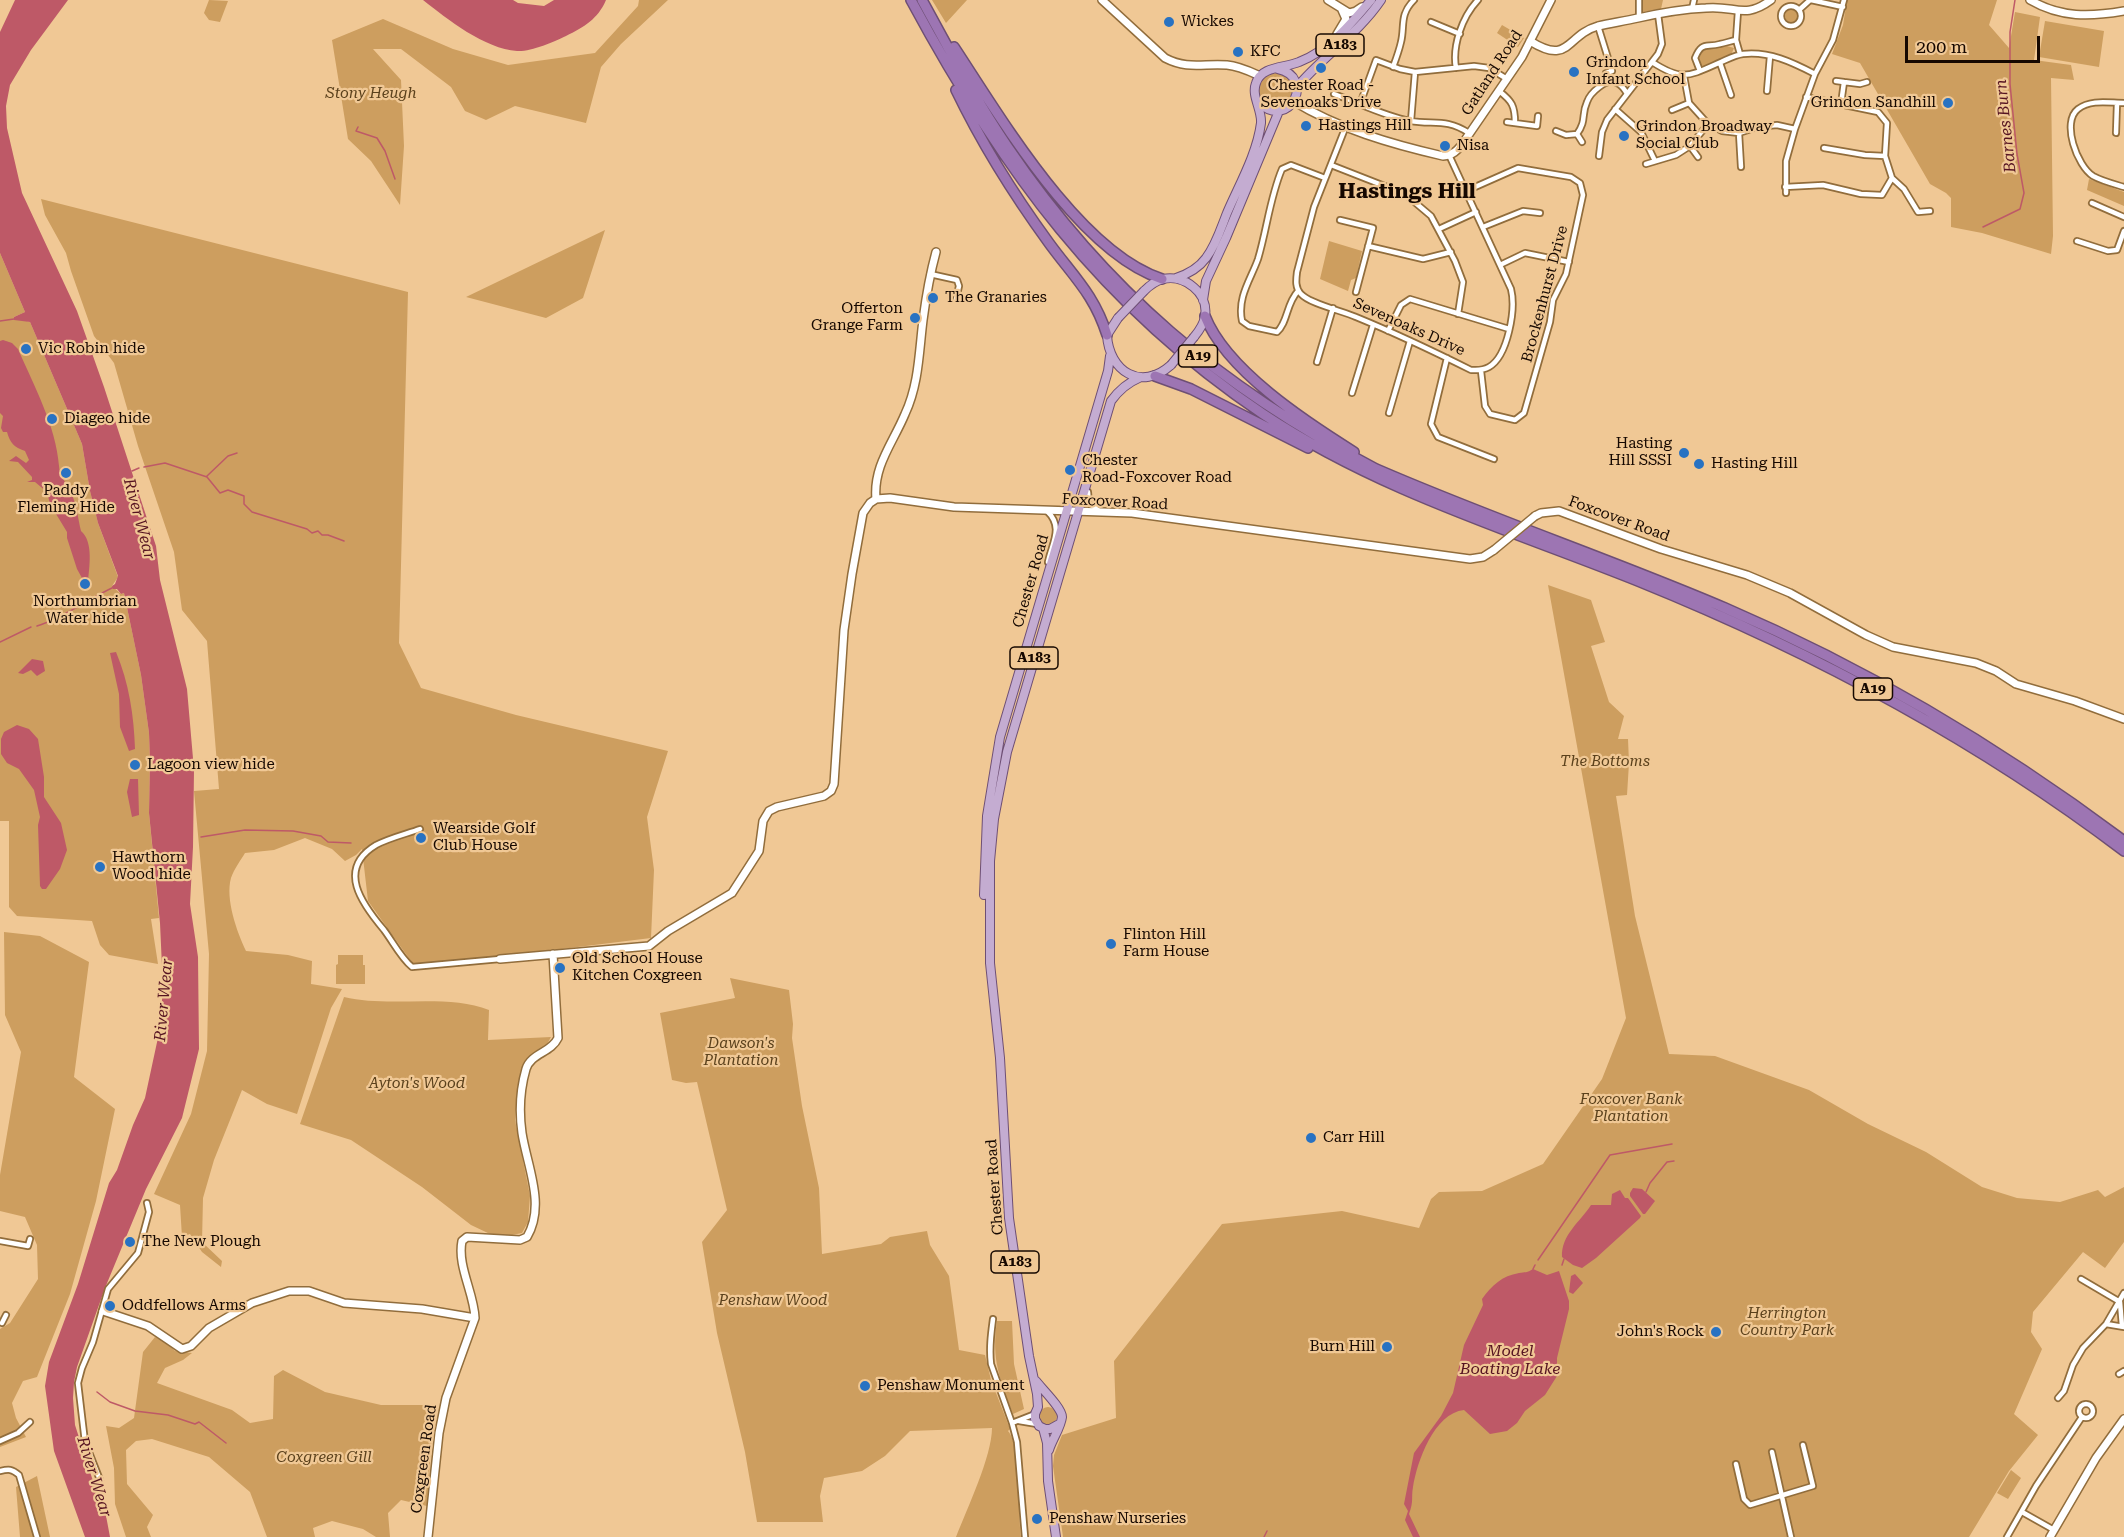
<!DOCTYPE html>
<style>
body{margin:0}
#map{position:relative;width:2124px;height:1537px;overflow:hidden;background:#f0c895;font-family:"Roboto Serif",serif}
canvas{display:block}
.scale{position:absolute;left:1905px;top:36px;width:135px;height:27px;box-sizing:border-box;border:3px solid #160800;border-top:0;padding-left:8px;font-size:18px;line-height:21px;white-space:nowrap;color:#160800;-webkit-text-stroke:4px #f0c895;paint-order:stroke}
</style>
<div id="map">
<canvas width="2124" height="1537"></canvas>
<div class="scale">200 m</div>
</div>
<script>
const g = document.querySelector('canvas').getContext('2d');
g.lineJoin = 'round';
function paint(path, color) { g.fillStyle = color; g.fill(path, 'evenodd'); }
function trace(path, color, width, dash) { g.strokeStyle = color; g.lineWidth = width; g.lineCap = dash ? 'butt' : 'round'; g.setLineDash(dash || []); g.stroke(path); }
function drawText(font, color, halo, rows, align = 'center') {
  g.font = font + ' "Roboto Serif",serif'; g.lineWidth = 4.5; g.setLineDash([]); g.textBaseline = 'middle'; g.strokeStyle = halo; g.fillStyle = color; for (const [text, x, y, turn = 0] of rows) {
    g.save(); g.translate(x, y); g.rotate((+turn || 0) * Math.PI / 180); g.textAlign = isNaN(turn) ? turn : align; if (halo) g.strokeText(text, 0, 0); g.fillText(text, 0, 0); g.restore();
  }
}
const green = new Path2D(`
 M209 0 228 1 220 22 209 20 204 13Z
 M639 0H668L621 44 601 67 586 123 515 106 486 120 465 111 451 87 401 49H373L401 80 404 146 400 205 371 161 348 139 332 40 383 19 453 49 508 65 595 53 638 6Z
 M932 0H967L946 23Z
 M1642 0H1663L1661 9 1643 12Z
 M1847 0H1997L1989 25 2009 48 2015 12 2040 17 2034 60 2071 65 2074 80 2051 78 2053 236 2051 254 1982 233 1951 227V198L1946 193 1930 184 1860 63 1832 54 1843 25Z
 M1785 16a7 7 0 1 1 14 0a7 7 0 1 1-14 0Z
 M2045 21 2104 31 2099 67 2039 57Z
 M1502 25 1524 38 1518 47 1497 33Z
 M1727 46 1734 48 1731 55 1706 67 1700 65 1698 60 1703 50Z
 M1259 90a17 17 0 1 1 34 0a17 17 0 1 1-34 0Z
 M2089 179 2124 192V206L2087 190Z
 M41 199 408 292 399 643 421 688 516 715 668 751 647 817 654 870 651 938 488 958 413 964 368 901 362 849 356 855 345 861 332 849 305 838 274 850 245 853C241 860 234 869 231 878 225 899 237 932 246 951L288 955 312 961 311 984 342 989 331 1008 297 1114 267 1104 242 1090 214 1160 203 1198 202 1242 222 1261 221 1267 202 1252 190 1234 182 1237 180 1205 154 1194 191 1114 207 1051 209 954 194 791 219 789 207 641 182 610 174 552 138 446 114 363 94 336 71 271 66 253 45 215Z
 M605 230 583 298 546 318 466 297Z
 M1329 241 1362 251 1356 278 1351 280 1348 291 1320 279Z
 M0 253 25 312 14 317 30 322 82 444 90 491 98 523 118 577 112 586 121 594 124 593 141 675 149 733 150 761 149 813 159 918 151 919 158 964 109 955 100 945 92 921 17 916 9 907V821H0Z
 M1548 585 1591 600 1605 642 1591 646 1609 702 1624 716 1618 739H1628L1629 763 1627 795 1616 796 1635 916 1669 1054 1715 1056 1809 1090 1868 1124 1926 1152 1982 1187 2017 1198 2060 1202 2098 1190 2105 1197 2124 1187V1242L2105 1268 2083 1252 2033 1312 2031 1332 2042 1349 2014 1414 2038 1435 2009 1471 1969 1537H1063L1053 1466 1054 1455 1062 1435 1116 1418 1114 1361 1222 1224 1342 1211 1419 1228 1431 1199 1439 1192 1482 1191 1543 1164 1602 1079 1626 1018Z
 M4 932 40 936 89 962 74 1077 115 1109 96 1201 70 1294 37 1377 23 1381 12 1403 16 1418 26 1437 0 1447V1329L10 1323 38 1279 37 1245 25 1217 0 1211V1175L21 1052 5 1015Z
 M338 955H363V965H365V984H336V965L338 964Z
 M730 978 789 990 793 1024 792 1038 802 1106 819 1188 822 1254 881 1244 890 1237 927 1231 930 1245 949 1276 959 1350 985 1355 991 1380 1010 1429 1008 1431C1021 1445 1018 1515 1021 1537H956C967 1509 992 1456 992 1428L910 1431 885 1456 862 1471 824 1478 820 1496 823 1522H757L745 1452 717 1333 702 1242 727 1210 697 1082 686 1083 672 1080 660 1013 735 998Z
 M344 997C389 1008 447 993 489 1010L488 1040 551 1037 546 1046 528 1057 519 1079 515 1120 530 1196 528 1222 522 1233 512 1235 490 1234 471 1225 422 1187 351 1140 300 1124Z
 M997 1321H1012L1014 1364 1024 1409 1013 1414C1000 1379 991 1360 997 1321Z
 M155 1337 167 1343 175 1351 192 1353 183 1360 165 1368 157 1383 232 1410 250 1423 273 1419 274 1376 283 1370 325 1392 381 1405H434L427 1506 401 1500 388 1513 390 1537H376L363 1529 332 1521 313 1528 315 1537H267L250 1492 209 1457 152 1439 136 1441 126 1450 127 1484 153 1515 147 1527 151 1537H126L115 1504 114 1468 106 1426 119 1428 134 1418 143 1352Z
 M1039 1416a9 9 0 1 1 18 0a9 9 0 1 1-18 0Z
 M2011 1470 2021 1478 2008 1499 1997 1493Z
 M37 1476 50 1537H20L16 1487Z`);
const water = new Path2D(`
 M15 0H68L31 50 10 85 6 106 7 128 22 193 77 311 104 387 156 546 160 580 187 689 194 770 193 847 190 904 198 957 199 1049 182 1118 146 1189 105 1288 77 1367 74 1382 73 1398 75 1425 92 1478 104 1505 110 1537H85L54 1451 45 1386 49 1362 78 1284 109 1183 117 1170 133 1125 145 1098 159 1033 163 989 160 923 149 813 150 761 149 733 141 675 124 593 121 594 117 589H113L112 586 115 584 118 576 98 523 90 491 82 444 30 322 14 320V317L25 312 0 253V32Z
 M423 0H513L518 3 544 6 554 0H606C598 19 584 27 566 36 554 42 530 52 517 51 485 49 447 19 423 0Z
 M3 340 12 343 18 349C34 386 56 426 59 466 59 475 69 487 72 495 77 506 78 519 81 531 94 542 89 568 88 582L81 583 79 581 82 578 77 569 67 538V532L50 504 47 492 35 482H27L32 480V477L18 462 9 461 16 456 26 463 29 460 25 451C14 447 10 443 7 432H3L1 428 3 416 0 413V341Z
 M116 652C129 683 134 716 135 749L129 751 120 727 119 694 110 653Z
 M32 659 43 661 45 671 37 676 31 670 23 674 18 673Z
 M17 725 29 729 38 739 44 777V797L61 823 67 850 60 869 46 889H42L40 886 38 825 40 817 34 790 19 769 7 763 1 754V739L4 732Z
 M130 779H138L139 815 132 817 127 792Z
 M1633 1188 1642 1189 1655 1201 1645 1214H1643L1630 1196V1193Z
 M1620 1190 1625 1198H1628L1641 1216 1640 1218 1596 1258 1582 1268 1573 1265 1562 1257C1561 1235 1580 1222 1591 1205H1611L1612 1194Z
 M1533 1269 1547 1275 1559 1271 1569 1301V1309L1557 1358V1376L1545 1395 1525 1411 1517 1423 1507 1431 1490 1434 1464 1410C1434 1413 1417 1462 1413 1487 1411 1498 1414 1501 1409 1514L1420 1537H1413L1405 1520 1408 1511 1404 1504 1414 1453 1441 1416 1453 1393 1464 1345 1483 1305 1482 1299C1492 1285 1502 1276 1519 1273 1525 1272 1527 1273 1533 1269Z
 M1575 1274 1583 1283 1573 1294 1569 1292 1571 1276Z`);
const stream = new Path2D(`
 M358 127 356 131 377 138 385 151 395 179
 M1983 227 2020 209 2024 193 2017 154 2010 84V32L2015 0
 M0 321 14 319
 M144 467 165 463 207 477 220 493 228 490 244 496V504L252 512 307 529 312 533 318 531 322 535H328L344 541
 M132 471 139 468
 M207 476 228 456 237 453
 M37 626C65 617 88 599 114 587
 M0 642 31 627
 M201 837 245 830 293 831 321 836 328 842 351 843
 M1646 1192 1650 1183 1667 1162 1674 1161
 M1538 1260 1610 1155 1672 1144
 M1562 1265 1564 1259
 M1533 1269 1535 1265
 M97 1392 110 1402 135 1411 168 1415 195 1424 199 1422 226 1443
 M1264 1537 1267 1531`);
const street = new Path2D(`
 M1811 0 1843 7
 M1781 16a10 10 0 1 1 20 0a10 10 0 1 1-20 0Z
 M1692 9 1694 0
 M1799 10 1810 0
 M1738 11 1736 40 1740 54
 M1639 18V0
 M1431 22 1460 34
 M1598 26 1612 71 1606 73
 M1652 62C1683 82 1689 76 1721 62 1728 59 1735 55 1743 54 1769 51 1792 62 1815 74
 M1720 63 1731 95
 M1393 67C1396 59 1399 51 1401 42 1405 26 1399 15 1414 0
 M1456 68C1452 46 1462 17 1478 0
 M1700 71 1695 58C1702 41 1706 48 1720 44 1725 43 1731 41 1736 40
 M1684 76 1689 103 1708 124 1722 131 1739 133 1757 127 1777 125 1795 129
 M1836 81 1860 84 1867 82
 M1499 91C1512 101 1515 106 1515 123
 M1767 91 1770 56
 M1334 94C1359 103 1384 116 1410 121 1434 125 1446 118 1469 133
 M2124 103C2109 103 2091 99 2078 109 2061 122 2077 166 2093 176 2102 181 2114 184 2124 187
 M1360 104 1376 60 1400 69 1415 72 1474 66 1489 68 1507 79
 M1841 104 1844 82
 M1615 109 1641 132 1655 161
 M1672 110 1689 103
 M1411 121 1415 72
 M1507 122 1537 126 1538 116
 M1346 126 1314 207 1297 272C1296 280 1295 288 1301 294 1310 304 1343 311 1356 317 1395 333 1433 351 1471 370 1477 370 1482 371 1489 367 1508 356 1516 309 1511 289L1449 155
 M1556 131 1566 135 1577 134C1587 120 1581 115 1587 102 1590 93 1607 77 1617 83 1621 85 1625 90 1627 94
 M1739 133 1741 167
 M2116 133 2117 103
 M1577 134 1582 142
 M1690 146 1698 157
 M1824 148 1865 155 1885 156
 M1599 156 1602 132 1607 120 1658 54 1662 44 1658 14
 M1646 164 1676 155 1690 146 1708 124
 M1331 165 1405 194 1431 216 1455 261 1463 282 1458 314
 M1892 178 1904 189 1918 212 1930 211
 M1785 187 1823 185 1861 194 1882 195 1892 178 1885 156 1887 123 1878 112 1806 97
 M1466 191 1518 168 1571 177 1580 183 1583 195 1566 274 1553 300 1550 322 1524 413 1515 420 1490 414 1485 406 1481 371
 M1786 193V161L1795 129 1815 74 1833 40 1844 0
 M2092 203 2124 217
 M1340 220 1373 228 1356 292
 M1483 227 1523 211 1540 213
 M1439 229 1476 212
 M2077 241 2108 251 2117 250 2124 231
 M1368 246 1423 259 1451 252
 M1500 265 1525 253 1569 262
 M930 274 957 280 959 286 956 299
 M1298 291C1286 304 1288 322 1277 332L1249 326 1242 321C1237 297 1251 279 1258 259 1267 229 1270 197 1282 169L1291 165 1325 178
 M1388 331 1401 305 1410 299 1509 329
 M1447 358 1431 424 1438 437 1494 459
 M1317 362 1333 308
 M1352 393 1373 325
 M1389 413 1410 341
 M1088 492 1089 503 1099 511
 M1047 511C1064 527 1052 543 1048 562
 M420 829C406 834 389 838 376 845 336 869 362 904 384 930 393 942 401 958 412 967L500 959
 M0 1241 28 1246 30 1239
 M2081 1279 2120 1302 2122 1326
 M993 1319C991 1334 989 1348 991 1364L1012 1423 1017 1442 1025 1537
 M2 1323 6 1315
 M2106 1324 2124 1327
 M2119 1374 2124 1371
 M2058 1398 2064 1391 2073 1365 2083 1348 2106 1324 2124 1293
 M2079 1411a7 7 0 1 1 14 0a7 7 0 1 1-14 0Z
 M1019 1421 1037 1424
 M1012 1423 1035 1414
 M0 1441 18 1433 30 1422
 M1772 1452 1791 1537
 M1736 1464 1744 1499 1750 1505 1813 1486 1803 1445
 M0 1471C9 1469 12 1469 19 1475L37 1537
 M100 1480 85 1442 78 1383 82 1368 93 1342 108 1289 138 1253 149 1212 147 1203
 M2022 1512 2054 1530
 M2007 1537 2036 1486 2082 1417`);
const secondary = new Path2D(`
 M1102 0 1165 58C1188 70 1204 63 1227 65 1239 66 1249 71 1260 76
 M1328 0 1349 13 1356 11 1362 7
 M2030 0C2061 18 2090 17 2124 11
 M1337 34 1346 19 1342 10
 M1530 41C1570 66 1566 35 1598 26 1611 23 1625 21 1638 18 1660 13 1683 9 1706 8 1735 5 1744 20 1771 0
 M1293 101C1339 129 1391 144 1443 156 1453 155 1457 151 1463 143L1522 57 1551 0
 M876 499C873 466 893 443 905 414 919 384 919 352 923 320 926 297 930 274 936 252
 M1535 516 1541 513 1559 511 1661 549 1747 575 1790 593 1866 635 1893 647 1976 663 1996 671 2016 684 2075 701 2124 719
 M500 959 649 946 668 931 732 893 759 851 763 821 769 811 777 807 824 796 831 791 834 784 844 630 852 574 863 513 870 503 876 499 890 498 954 507 1132 513 1470 559 1483 557 1494 550
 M103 1311 148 1326 182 1349 191 1346 209 1328 252 1303 289 1291H309L344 1303 422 1309 475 1318
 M428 1537 439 1433 446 1398 475 1318C474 1293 457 1266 462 1241L467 1237 520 1240 527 1237C546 1205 527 1166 522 1133 519 1112 520 1090 526 1069 531 1053 551 1053 558 1038L553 954
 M2050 1537 2096 1458 2124 1419`);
const primary = new Path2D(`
 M1297 87C1323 56 1358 34 1381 0
 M1259 103C1290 131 1316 77 1278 69
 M1176 278C1188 274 1198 269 1206 258 1216 245 1221 228 1227 213 1239 185 1257 154 1261 123 1262 109 1251 96 1256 83 1261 66 1285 68 1299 62 1328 51 1351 24 1371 0
 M1144 291C1149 286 1155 281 1163 279 1184 274 1209 293 1205 316 1204 324 1199 331 1194 337
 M1203 300 1206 281 1226 238 1279 111
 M1118 318 1107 335C1109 371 1141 392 1171 365
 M984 895 987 816 1000 737 1108 371 1110 356
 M1036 1381C1042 1389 1062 1408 1062 1417 1061 1427 1052 1440 1049 1450
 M1059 1424 1050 1429H1045L1039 1426 1035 1419V1414L1038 1407 1037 1394 1029 1356 1009 1218 1000 1058 990 963V861L994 819 1007 752 1111 401C1119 390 1127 383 1139 378
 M1043 1428 1047 1443 1048 1481 1056 1537`);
const highway = new Path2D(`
 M911 0C1002 169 1101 305 1263 414 1379 491 1511 530 1638 581 1811 651 1975 738 2124 851
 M922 0C949 49 975 99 1007 146 1105 291 1221 388 1376 469 1491 519 1610 559 1725 608 1867 669 2001 749 2124 841
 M954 47C1001 118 1079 252 1162 279
 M956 90C982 144 1014 195 1049 243 1073 276 1094 294 1107 335
 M1205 316C1226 370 1306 422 1354 452
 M1155 376 1191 389 1308 448`);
const secondaryBridge = new Path2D(`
 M1494 550 1535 516`);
const primaryBridge = new Path2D(`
 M1118 318 1144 291
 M1171 365 1194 337`);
const markers = [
 [1169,22,6,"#2872c2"],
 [1238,52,6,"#2872c2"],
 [1321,68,6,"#2872c2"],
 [1574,72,6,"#2872c2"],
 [1948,103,6,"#2872c2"],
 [1306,126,6,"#2872c2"],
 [1624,136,6,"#2872c2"],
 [1445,146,6,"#2872c2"],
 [933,298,6,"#2872c2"],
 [915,318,6,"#2872c2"],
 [26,349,6,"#2872c2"],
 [52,419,6,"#2872c2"],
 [1684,453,6,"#2872c2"],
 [1699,464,6,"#2872c2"],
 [1070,470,6,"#2872c2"],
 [66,473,6,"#2872c2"],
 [85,584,6,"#2872c2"],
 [135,765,6,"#2872c2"],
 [421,838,6,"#2872c2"],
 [100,867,6,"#2872c2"],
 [1111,944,6,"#2872c2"],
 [560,968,6,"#2872c2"],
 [1311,1138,6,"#2872c2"],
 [130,1242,6,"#2872c2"],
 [110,1306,6,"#2872c2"],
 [1716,1332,6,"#2872c2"],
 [1387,1347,6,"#2872c2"],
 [865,1386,6,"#2872c2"],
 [1037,1519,6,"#2872c2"]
];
const shields = [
 [1340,45,48],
 [1198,356,39],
 [1034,658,48],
 [1873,689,39],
 [1015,1262,48]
];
const shieldNames = [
 ["A183",1340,45],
 ["A19",1198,356],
 ["A183",1034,658],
 ["A19",1873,689],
 ["A183",1015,1262]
];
const poiNames = [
 ["Wickes",1181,22],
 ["KFC",1250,52],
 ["Grindon",1586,63],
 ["Infant School",1586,80],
 ["Chester Road -",1321,86,"center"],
 ["Sevenoaks Drive",1321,103,"center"],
 ["Grindon Sandhill",1936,103,"right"],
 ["Hastings Hill",1318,126],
 ["Grindon Broadway",1636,127],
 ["Social Club",1636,144],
 ["Nisa",1457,146],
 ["The Granaries",945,298],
 ["Offerton",903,309,"right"],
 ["Grange Farm",903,326,"right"],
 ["Vic Robin hide",38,349],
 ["Diageo hide",64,419],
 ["Hasting",1672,444,"right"],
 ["Hill SSSI",1672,461,"right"],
 ["Chester",1082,461],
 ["Road-Foxcover Road",1082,478],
 ["Hasting Hill",1711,464],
 ["Paddy",66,491,"center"],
 ["Fleming Hide",66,508,"center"],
 ["Northumbrian",85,602,"center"],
 ["Water hide",85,619,"center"],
 ["Lagoon view hide",147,765],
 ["Wearside Golf",433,829],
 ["Club House",433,846],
 ["Hawthorn",112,858],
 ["Wood hide",112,875],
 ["Flinton Hill",1123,935],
 ["Farm House",1123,952],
 ["Old School House",572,959],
 ["Kitchen Coxgreen",572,976],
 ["Carr Hill",1323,1138],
 ["The New Plough",142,1242],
 ["Oddfellows Arms",122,1306],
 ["John's Rock",1704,1332,"right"],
 ["Burn Hill",1375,1347,"right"],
 ["Penshaw Monument",877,1386],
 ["Penshaw Nurseries",1049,1519]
];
const streetNames = [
 ["Gatland Road",1492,73,-57],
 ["Brockenhurst Drive",1545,294,-75],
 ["Sevenoaks Drive",1409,327,24],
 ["Foxcover Road",1115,502,3],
 ["Foxcover Road",1619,519,20],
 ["Chester Road",1031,581,-74],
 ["Chester Road",995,1187,-94],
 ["Coxgreen Road",424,1459,-82]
];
const parkNames = [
 ["Stony Heugh",371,94],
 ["The Bottoms",1605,762],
 ["Dawson's",741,1044],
 ["Plantation",741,1061],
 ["Ayton's Wood",417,1084],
 ["Foxcover Bank",1631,1100],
 ["Plantation",1631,1117],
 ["Penshaw Wood",773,1301],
 ["Herrington",1787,1314],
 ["Country Park",1787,1331],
 ["Coxgreen Gill",324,1458]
];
const waterNames = [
 ["Barnes Burn",2006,126,-96],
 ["River Wear",139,519,75],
 ["River Wear",164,1000,-85],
 ["Model",1510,1351],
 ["Boating Lake",1510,1369],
 ["River Wear",94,1477,73]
];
const districtNames = [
 ["Hastings Hill",1407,192]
];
paint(green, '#cd9e5f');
paint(water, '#be5967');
trace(stream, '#be5967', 1.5);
trace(street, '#916d3c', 8);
trace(secondary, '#916d3c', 10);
trace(primary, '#6e4f74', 10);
trace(highway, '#6e4f74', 12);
trace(street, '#fff', 4.5);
trace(secondary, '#fff', 7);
trace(primary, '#c4acd1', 8);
trace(highway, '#9d75b3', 9);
trace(secondaryBridge, '#916d3c', 10, []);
trace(primaryBridge, '#6e4f74', 10, []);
trace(secondaryBridge, '#fff', 7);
trace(primaryBridge, '#c4acd1', 8);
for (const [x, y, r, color] of markers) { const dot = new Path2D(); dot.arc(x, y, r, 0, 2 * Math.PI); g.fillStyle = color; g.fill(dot); trace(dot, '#f0c895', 2); }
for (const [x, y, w] of shields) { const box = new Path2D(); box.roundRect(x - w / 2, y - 11, w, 22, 4.5); g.fillStyle = '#f0c895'; g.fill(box); trace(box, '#160800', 1.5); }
drawText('bold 14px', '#160800', null, shieldNames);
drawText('15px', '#160800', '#f0c895', poiNames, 'left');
drawText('15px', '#160800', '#f0c895', streetNames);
drawText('italic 15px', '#5b411c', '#f0c895', parkNames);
drawText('italic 16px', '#551321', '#f0c895', waterNames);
drawText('bold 21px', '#160800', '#f0c895', districtNames);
</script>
